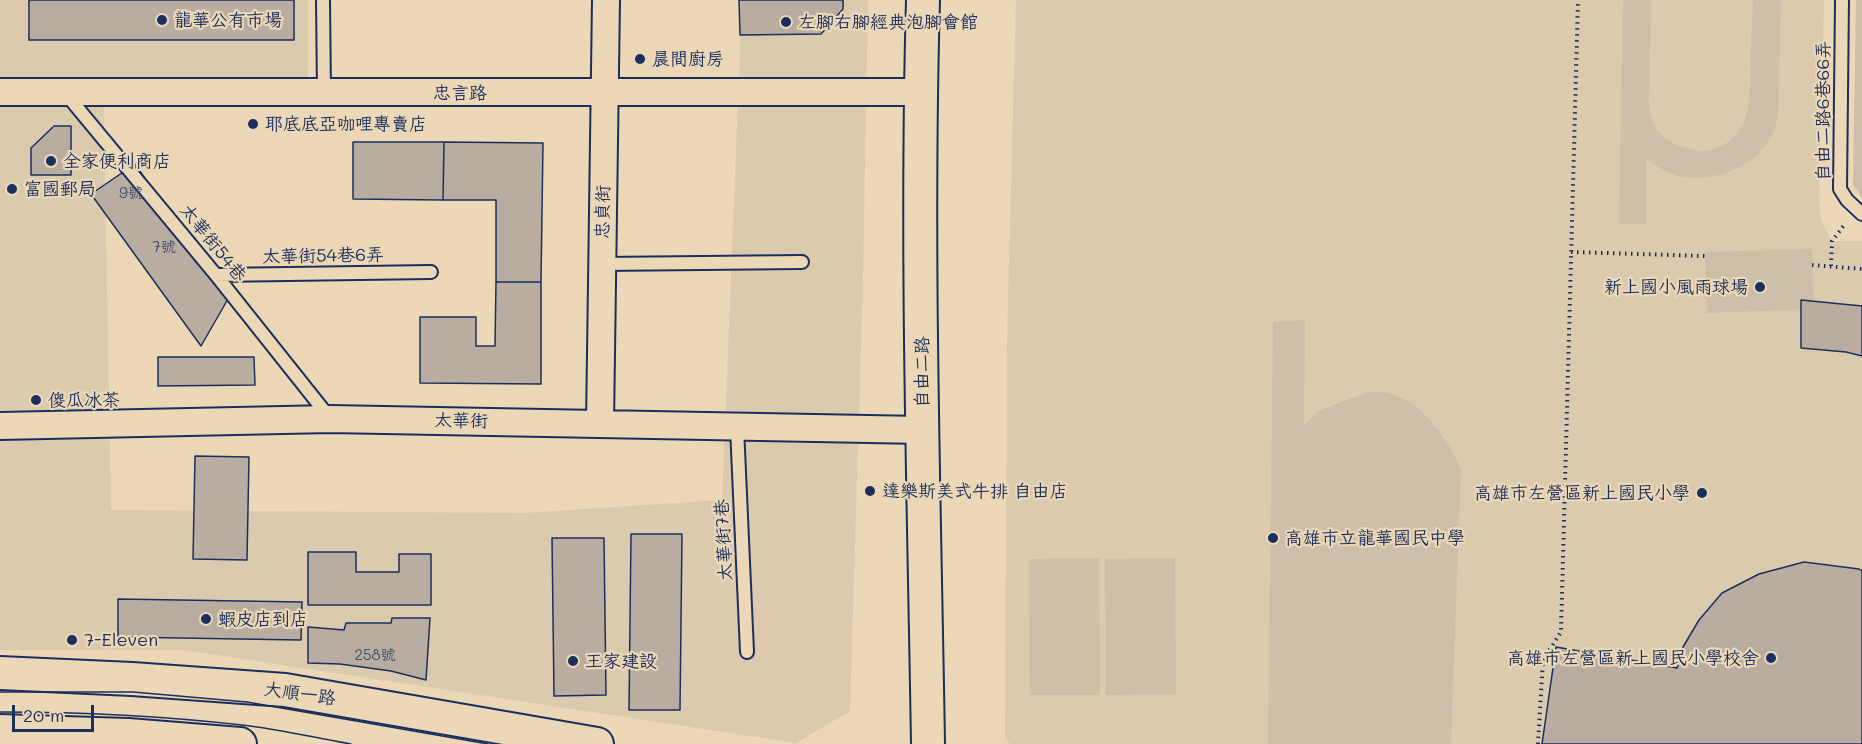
<!DOCTYPE html>
<meta charset="utf-8">
<style>
body{margin:0}
#map{position:relative;width:1862px;height:744px;overflow:hidden;background:#ecd7b6;font-family:Mali,sans-serif}
canvas{display:block}
.scale{position:absolute;left:12px;top:705px;width:82px;height:27px;box-sizing:border-box;border:3px solid #1b2f5e;border-top:0;padding-left:8px;font-size:18px;line-height:21px;white-space:nowrap;color:#1b2f5e;-webkit-text-stroke:4px #ecd7b6;paint-order:stroke}
</style>
<div id="map">
<canvas width="1862" height="744"></canvas>
<div class="scale">20 m</div>
</div>
<script>
const g = document.querySelector('canvas').getContext('2d');
g.lineJoin = 'round';
function paint(path, color) { g.fillStyle = color; g.fill(path, 'evenodd'); }
function trace(path, color, width, dash) { g.strokeStyle = color; g.lineWidth = width; g.lineCap = dash ? 'butt' : 'round'; g.setLineDash(dash || []); g.stroke(path); }
function drawText(font, color, halo, rows, align = 'center') {
  g.font = font + ' Mali,"LXGW WenKai TC",sans-serif'; g.lineWidth = 4.5; g.setLineDash([]); g.textBaseline = 'middle'; g.strokeStyle = halo; g.fillStyle = color; for (const [text, x, y, turn = 0] of rows) {
    g.save(); g.translate(x, y); g.rotate((+turn || 0) * Math.PI / 180); g.textAlign = isNaN(turn) ? turn : align; if (halo) g.strokeText(text, 0, 0); g.fillText(text, 0, 0); g.restore();
  }
}
const built = new Path2D(`
 M0 0H308V83L103 80 111 510 524 513 722 500 742 0H868L863 278 850 711 796 743 184 650H0Z
 M1016 0H1824L1819 200 1821 220 1832 241H1862V744H1010L1005 738 1007 338Z`);
const green = new Path2D(`
 M1623 0H1651L1649 105C1652 126 1659 138 1680 146 1689 148 1698 152 1707 151 1726 148 1742 133 1746 115 1751 99 1750 81 1750 65 1751 43 1752 22 1753 0H1781L1778 115C1777 121 1776 127 1773 133 1756 168 1715 183 1679 176 1667 173 1655 165 1646 159V224H1619Z
 M1856 0H1862V198L1853 185Z
 M1812 249 1814 309 1707 313 1705 252Z
 M1305 320 1304 425C1308 422 1313 415 1317 412 1324 408 1332 406 1339 403 1350 399 1363 393 1375 392 1414 390 1448 437 1461 469L1451 744H1268L1273 322Z
 M1099 558 1100 695H1030L1029 559Z
 M1175 558 1176 694 1106 695 1105 559Z`);
const building = new Path2D(`
 M29 0H294V40H29Z
 M739 0H843V9L821 34 740 35Z
 M54 126H71V175H31V148Z
 M353 142H444L443 200 353 199Z
 M444 142 543 143 541 282H496V200H443Z
 M135 164 228 299 201 346 91 194Z
 M496 282H541V384L420 383V317H476V346H495Z
 M1801 300 1862 306V356L1846 352 1801 348Z
 M158 357H254L255 385 158 386Z
 M195 456 249 457 247 560 193 559Z
 M631 534H682L680 710H629Z
 M552 538H604L606 695 554 696Z
 M308 552H356V572H399V554H431V605H308Z
 M1804 562 1859 569 1862 571V744H1542L1556 647 1677 668 1683 647 1699 620 1722 593 1759 574Z
 M118 599 302 602 301 640 118 637Z
 M392 618H430L426 680 391 671 340 664 308 663V627L344 630 346 623H391Z`);
const path = new Path2D(`
 M1571 252 1705 256
 M1812 265 1862 269
 M1831 266 1832 241 1845 224
 M1538 744 1543 660 1561 632 1578 0`);
const service = new Path2D(`
 M323 0 324 93
 M1842 0 1840 189 1847 200 1862 214
 M66 94 216 275 329 417
 M602 264 802 262
 M216 275 431 272
 M737 427 747 652`);
const minor = new Path2D(`
 M0 92H921
 M600 424 606 0
 M0 426 330 419 922 430`);
const tertiary = new Path2D(`
 M923 0C916 248 924 496 928 744
 M0 673 132 679 285 690 597 744
 M0 731 128 735 240 744`);
const tram = new Path2D(`
 M0 692H133L247 702 488 744
 M0 712C81 712 162 716 242 725 279 729 315 738 351 744`);
const markers = [
 [162,20,6,"#1b2f5e"],
 [786,22,6,"#1b2f5e"],
 [640,59,6,"#1b2f5e"],
 [253,124,6,"#1b2f5e"],
 [51,161,6,"#1b2f5e"],
 [12,189,6,"#1b2f5e"],
 [1760,287,6,"#1b2f5e"],
 [36,400,6,"#1b2f5e"],
 [870,491,6,"#1b2f5e"],
 [1702,493,6,"#1b2f5e"],
 [1273,538,6,"#1b2f5e"],
 [206,619,6,"#1b2f5e"],
 [72,640,6,"#1b2f5e"],
 [1771,658,6,"#1b2f5e"],
 [573,661,6,"#1b2f5e"]
];
const numberNames = [
 ["9號",131,193],
 ["7號",164,247],
 ["258號",375,655]
];
const poiNames = [
 ["龍華公有市場",174,20],
 ["左腳右腳經典泡腳會館",798,22],
 ["晨間廚房",652,59],
 ["耶底底亞咖哩專賣店",265,124],
 ["全家便利商店",63,161],
 ["富國郵局",24,189],
 ["新上國小風雨球場",1748,287,"right"],
 ["傻瓜冰茶",48,400],
 ["達樂斯美式牛排 自由店",882,491],
 ["高雄市左營區新上國民小學",1690,493,"right"],
 ["高雄市立龍華國民中學",1285,538],
 ["蝦皮店到店",218,619],
 ["7-Eleven",84,640],
 ["高雄市左營區新上國民小學校舍",1759,658,"right"],
 ["王家建設",585,661]
];
const streetNames = [
 ["忠言路",460,93],
 ["自由二路6巷66弄",1823,111,-90],
 ["忠貞街",603,212,-89],
 ["太華街54巷",213,243,51],
 ["太華街54巷6弄",323,256,-1],
 ["自由二路",922,372,-90],
 ["太華街",461,421,1],
 ["太華街7巷",724,540,-93],
 ["大順一路",300,694,8]
];
paint(built, '#dccaaf');
paint(green, '#cebfa9');
paint(building, '#b8ada0');
trace(building, '#1b2f5e', 1.5);
trace(service, '#1b2f5e', 16);
trace(minor, '#1b2f5e', 30);
trace(tertiary, '#1b2f5e', 36);
trace(path, '#1b2f5e', 4, [1.5, 4.5]);
trace(service, '#ecd7b6', 12);
trace(minor, '#ecd7b6', 26);
trace(tertiary, '#ecd7b6', 32);
trace(tram, '#1b2f5e', 1.5);
for (const [x, y, r, color] of markers) { const dot = new Path2D(); dot.arc(x, y, r, 0, 2 * Math.PI); g.fillStyle = color; g.fill(dot); trace(dot, '#ecd7b6', 2); }
drawText('15px', '#424e6e', null, numberNames);
drawText('18px', '#1b2f5e', '#ecd7b6', poiNames, 'left');
drawText('18px', '#1b2f5e', '#ecd7b6', streetNames);
</script>
